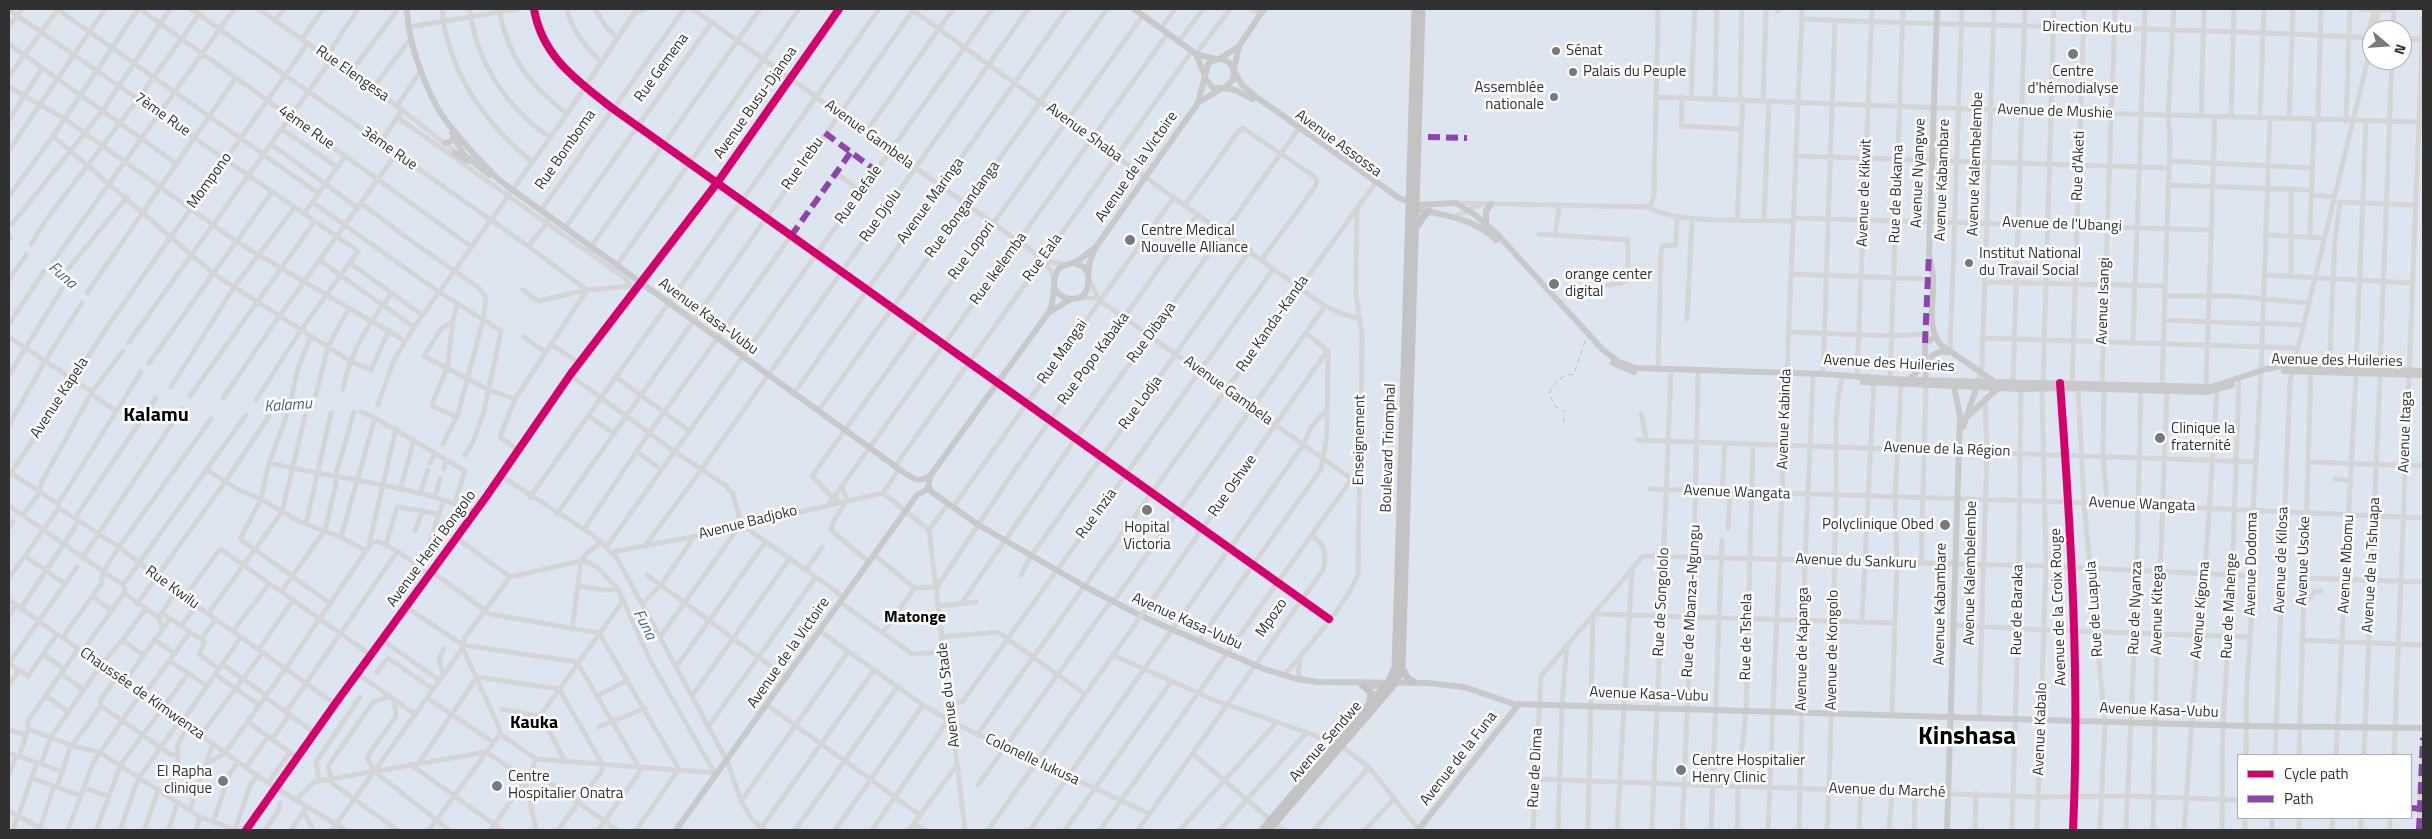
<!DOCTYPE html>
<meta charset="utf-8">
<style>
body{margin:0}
#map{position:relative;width:2432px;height:839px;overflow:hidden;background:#fff;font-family:"Titillium Web",sans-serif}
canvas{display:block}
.frame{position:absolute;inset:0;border:10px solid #313131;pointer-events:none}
.legend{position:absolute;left:2237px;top:754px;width:175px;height:65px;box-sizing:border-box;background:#fff;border:1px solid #adadad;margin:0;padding:6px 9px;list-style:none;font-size:15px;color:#313131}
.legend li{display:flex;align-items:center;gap:10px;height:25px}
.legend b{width:25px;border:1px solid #adadad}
.north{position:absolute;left:2362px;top:20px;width:50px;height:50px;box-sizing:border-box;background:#fff;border:1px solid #adadad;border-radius:50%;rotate:108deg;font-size:14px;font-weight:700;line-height:20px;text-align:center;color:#313131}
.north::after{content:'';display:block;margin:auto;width:18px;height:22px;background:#797979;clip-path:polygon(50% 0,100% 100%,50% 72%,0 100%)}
</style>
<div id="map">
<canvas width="2432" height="839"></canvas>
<div class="frame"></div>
<ul class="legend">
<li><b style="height:6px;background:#d6006c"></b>Cycle path</li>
<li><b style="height:6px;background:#8e44ad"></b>Path</li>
</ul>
<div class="north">N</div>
</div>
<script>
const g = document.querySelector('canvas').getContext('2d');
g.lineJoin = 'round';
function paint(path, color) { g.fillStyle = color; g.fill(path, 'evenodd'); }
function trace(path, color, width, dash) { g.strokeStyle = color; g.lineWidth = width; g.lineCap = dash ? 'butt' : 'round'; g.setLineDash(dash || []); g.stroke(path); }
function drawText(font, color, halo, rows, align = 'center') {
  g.font = font + ' "Titillium Web",sans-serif'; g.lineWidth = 5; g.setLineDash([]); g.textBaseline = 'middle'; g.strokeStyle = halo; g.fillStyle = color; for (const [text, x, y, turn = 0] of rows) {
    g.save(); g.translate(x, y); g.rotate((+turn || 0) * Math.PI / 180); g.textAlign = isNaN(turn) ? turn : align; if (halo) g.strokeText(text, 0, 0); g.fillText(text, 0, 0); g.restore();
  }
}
const water = new Path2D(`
 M9 9H2423V830H9ZM2372 30H2402V60H2372ZM2238 755H2411V818H2238Z`);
const minor = new Path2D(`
 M57 9 318 193
 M140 9 472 247
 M191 9 528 246 587 290 515 399 500 437 518 450
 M259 9 402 110 458 154
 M442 9C448 73 484 122 532 162
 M470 9C475 60 507 109 550 137
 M499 9C508 58 529 84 567 114
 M534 9C542 56 576 80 612 108L1329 619
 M567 9C572 31 585 46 601 62
 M595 9 606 27 618 38
 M693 9 1018 241C1033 252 1050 261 1054 280
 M911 9 1325 306 1340 313 1360 319
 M1253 9 1260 14
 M2360 9 2394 10
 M9 10 358 251 301 330 256 400
 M1778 11V9
 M635 14 643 9
 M1802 19C1992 27 2182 27 2372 38
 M275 21 284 9
 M9 26 22 9
 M409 27 517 9
 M1161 28 1175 9
 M2375 30 2379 9
 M2393 30 2394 9
 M2367 37 2375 9
 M302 39 323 9
 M2402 39H2423
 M1179 41 1203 9
 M9 44 177 164
 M1196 54 1230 9
 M326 57 358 9
 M350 73 398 9
 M9 76 58 9
 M9 87 65 119 237 242 405 341
 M373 88 411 38
 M1691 96 1695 9
 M1657 97 2022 111 2423 122
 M1682 97 1681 126 1741 129
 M1715 98 1717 9
 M1740 99 1742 9
 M1763 100 1766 9
 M397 106 421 70
 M2201 116 2204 9
 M397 117 626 279 631 286
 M2231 117 2234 9
 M2260 118 2264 9
 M2289 119 2293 9
 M9 120 42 68
 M2318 120 2321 9
 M2346 121 2350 9
 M282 129 337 167
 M866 132 953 9
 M53 136 214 274 350 361 371 370 389 330
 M380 143 402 110
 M271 144 358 208
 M9 150 105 9
 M1796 156 2169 168
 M2169 161 2312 168
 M836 173 861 191
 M2168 185 2311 190
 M2311 195 2334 197
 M9 196 53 136 138 9
 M312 202 439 292 501 331 484 411 473 442 465 455
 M2339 202 2416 205
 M361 203 407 238 479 288 486 297 483 320 458 414 443 444
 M1456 203 1650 207 1654 196 1658 9
 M1185 205 1238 132 1243 128 1312 175 1317 180 1315 187 1262 259
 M1650 207C1666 224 1766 220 1793 221
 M542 209 684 9
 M304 214 345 156
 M1453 217 1482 204
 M1794 218 2210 230
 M1737 220 1743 99
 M1764 220 1769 101
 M12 224 103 110 170 9
 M565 228 712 22
 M1539 234 1628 240V280L1621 283 1608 285
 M2267 235 2324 238
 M1555 236 1559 207
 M2310 236 2314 120
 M9 239 10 237
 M31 244 46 220 138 99 199 14
 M528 246 552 217
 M590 248 760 9
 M319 260 414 327
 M1045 261 1064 264
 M53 262 234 9
 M350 263 422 315
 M617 265 799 9
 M68 269 127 197
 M1791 274 1928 279
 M2265 275 2412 283
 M2291 277V189
 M9 280 26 255
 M1090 281 1099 300 1359 484
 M1985 282 2165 286
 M523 290 538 301 587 290 632 286
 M87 293 235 79
 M2164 296H2233L2308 303
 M1080 298H1097
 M1687 319 1692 218
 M2164 320 2264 324
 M453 321 441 329 424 356 489 390 515 399
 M2264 323 2301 325
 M9 324 44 271
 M1789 332 1892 336 1924 334
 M1306 333 1328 351
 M9 337 92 392
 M524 337 545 352
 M1983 338 2296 348
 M2133 341 2145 9
 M129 342 331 60
 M551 344 579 363
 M1950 352 1962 9
 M149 363 272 192
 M2329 367 2335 240 2340 202
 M2356 368 2366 121
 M2380 369 2392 60
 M1658 370 1661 251 1663 246 1676 245 1677 217
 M2261 370 2270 118
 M1823 374 1835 20
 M9 375 63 287
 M570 375 674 451 726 486 733 494 741 524
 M616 377 688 430
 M1857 377 1872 9
 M1890 379 1903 9
 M1979 380 1982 364 1994 9
 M2013 383 2025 9
 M2043 383 2054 9
 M2072 383 2084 9
 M2102 384 2115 9
 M2060 386 2076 631V722L2073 830
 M2162 386 2170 140 2168 115 2174 9
 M171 387 234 287 294 208
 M2078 388 2084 503 2105 723 2100 830
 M2206 388 2215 117
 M343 389C349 353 370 322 392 293
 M2104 389 2103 456 2107 503
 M794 393 1067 9
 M91 394 116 411
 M316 395 328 346 349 308
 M190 396 315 221
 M223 398 280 315 396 154
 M291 400 298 368 311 336
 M378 405 393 362 414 327 567 114 637 9
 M819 410 1107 9
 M361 412 375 418
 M1641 413 1647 441
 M287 415 269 463 261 499 240 539 331 604
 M589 416 613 433
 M457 417 434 407 432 404 447 368 453 321 457 304
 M9 425 45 361 82 303
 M1637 440 2256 462
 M637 452 661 469
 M2308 462 2423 466
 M269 463C337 479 411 484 476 512
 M430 463 435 454
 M895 466 1192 51
 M444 469 446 461
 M207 470 239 490 261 499 300 522 341 537 366 551
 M11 473 58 504 59 508 119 547 176 591 335 704
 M9 476 112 320 308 43
 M501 476 593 535 617 558 727 761 741 801 751 818 764 830
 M2335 479 2351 481
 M841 486 847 500 833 522 831 530 869 562
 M1650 489 2067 502 2423 518
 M400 490 414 440
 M1722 492 1725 443
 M883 493 929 530
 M883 493 899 469
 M420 494 428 470
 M530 497 879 9
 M435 498 440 479
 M840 502 833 498 812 476 1143 15
 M58 504 141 372
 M829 504 1168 33
 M9 506 123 585 125 589 124 593 159 618 162 628
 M953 507 1174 197
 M557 514 914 9
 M23 515 40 492 41 483 92 392 123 351
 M75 518 156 398
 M306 524 331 413
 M741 524 844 597
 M9 528 13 522
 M1728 528 1730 492
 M584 529 649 433 791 236
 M929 530 965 830
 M929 530 948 504
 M415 531 423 510
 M458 534 462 542 510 577
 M341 537 375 418 465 471 455 503
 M369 544 396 429
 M386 545 397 507 439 514
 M607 546 992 9
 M645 546 701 470 1028 9
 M612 552 692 537 883 493
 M874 555 915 588 883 632
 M25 556 65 584
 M82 558 182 409
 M1921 564 1926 385
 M418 567 427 552 443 501
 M806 570 822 547
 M431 571 490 614 599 633 679 769 636 830
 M647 575 787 678
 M1021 575 1031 556 1250 250
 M9 578 59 508
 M2304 578 2423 582
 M123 585 246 415
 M578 586 604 590 618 589
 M915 588 937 587 1014 471 1198 214
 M281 592 325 530 336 484 335 477 354 412
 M92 596 112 611
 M185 597 219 550H222L371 655
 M2303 598H2310L2315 591H2321
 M9 600 268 783 345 830
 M840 602 912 654 944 652
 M643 603 660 586 690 543 692 537
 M137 604 225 482 269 416
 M960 604 976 602
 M937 606 960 604 963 601 1076 438 1300 127
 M406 607 463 645 577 662 640 769 637 776 598 830
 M21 608 79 521
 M162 613 205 642 199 654 219 669
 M208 614 282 512 305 416
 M1593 614 1894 623
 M9 616 16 605
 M160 616 176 591
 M1141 616 1327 351
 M1862 622 1874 379
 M1952 625 2045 630 2250 637
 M181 626 197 605
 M572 629 581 561 586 554 601 542
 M233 631 269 584
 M820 631 923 705 952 722 1150 814
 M660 637 741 524
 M941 637 998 632 1085 694
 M62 638 101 584 103 572 119 547 211 419
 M154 639 175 654
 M201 639 216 619
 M382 640 439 680
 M2301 640 2423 645
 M1198 642 1321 469 1327 436 1328 351
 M462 647 499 727 500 734
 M259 649 293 600
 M82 652 124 593
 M43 654 64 669
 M143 655 125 642 124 638 145 610
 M1113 655 1214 700 1336 743
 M170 661 207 686
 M9 663 77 567
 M9 663 28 676 57 634
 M222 664 267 696
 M676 667 766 541
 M377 672 388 658 433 689
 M61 673 83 690
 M215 674 260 706
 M358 674 416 715
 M443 675 439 658 444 649
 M1284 675C1302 654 1352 598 1358 573L1362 337 1356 294 1357 209
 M117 676 100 701 101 706 170 754 177 755
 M1301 680 1298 672 1301 657
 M125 681 170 619
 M9 685 19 670
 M144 695 190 632
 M46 696 68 712
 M390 696 373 702 328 766 332 783 397 830
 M597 696 628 680
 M692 696 790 558
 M266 698 315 733
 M427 698 493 742
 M394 699 396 716 367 757 374 771 449 830
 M950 704 963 701 1274 268
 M767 705 920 815
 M502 709 542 717 565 761
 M286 712 397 552
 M1892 715 1897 563 1895 498 1901 385
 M540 716 623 601
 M1979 718 1987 451 1985 399
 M182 722 241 637
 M248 722 298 758
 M599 727 645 708
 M708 727 816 577
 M28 729 73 746 99 752 200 817 236 830
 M9 730 26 735
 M500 734 536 759 716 773
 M201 735 263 652
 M977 735 1376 182
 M272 739 290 714
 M1341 746 1369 767 1419 830
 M486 752 525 778 536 830
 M9 753 63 772
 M1193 754 1271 820
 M2246 755 2247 686 2254 576 2253 509 2261 373
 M2275 755 2290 381 2372 42
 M2299 755 2311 368
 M2336 755 2356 373
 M2364 755 2380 374
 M2394 755 2423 18
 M19 757 28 729V721L78 649
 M419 763 477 677 559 689
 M41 764 51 737 101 665 124 638
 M206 764 225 753 286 668 372 542C384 538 418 566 429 574
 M410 764 502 830
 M246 767 268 737
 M532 770 617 830
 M9 775 16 756
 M32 778 81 796
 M139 778 180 720
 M1535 779 2038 797 2127 796 2238 800
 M319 781 316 762 360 697
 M268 783 290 752
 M978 785 1108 605 1113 602 1325 306
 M57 787 70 748 101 706
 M84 788 108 796
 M165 795 178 763 177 747 188 726
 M296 800 314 782 486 752
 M741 801 848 652
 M2411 808 2423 809
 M190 809 213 744
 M9 811 40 828 54 786
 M304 812 313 830
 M213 822 230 773 238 762
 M1275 823 1283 830
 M914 824 924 830
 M97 828 121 764 188 674
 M761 828 874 670
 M13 830 37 763
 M68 830 93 763 141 693
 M120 830 135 787 140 779
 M144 830 158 791
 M168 830 178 802
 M196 830 200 817
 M235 830 250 785 258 775
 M246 830 335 704 486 497 570 375 717 183 839 9
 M265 830 279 810 280 803
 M291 830 307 807
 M332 830 462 649 465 637 510 577 581 561 588 562 597 567 618 589 650 660 714 772
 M429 830 500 734
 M491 830 532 770 536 759
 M558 830 601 772 603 765 559 689
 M795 830 898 686
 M835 830 923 705
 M872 830 948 720
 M909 830 957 765
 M1030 830 1303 445 1311 427 1327 409
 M1065 830 1171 682
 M1100 830 1351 480
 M1138 830 1323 570C1327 554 1325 544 1312 536
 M1180 830 1276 723
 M1220 830 1307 732
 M1314 830 1369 767
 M1365 830 1395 798
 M1533 830 1541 676 1643 556 2046 566 2254 576
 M1558 830 1562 704 1567 645
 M1588 830 1593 615
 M1617 830 1632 569
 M1652 830 1671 374
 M1682 830 1694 557 1698 371
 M1711 830 1722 540
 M1737 830 1738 786 1746 711 1753 444
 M1768 830 1802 9
 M1799 830 1805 560 1813 377
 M1827 830C1833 719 1833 608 1836 497 1837 463 1833 411 1842 379
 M1859 830 1861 790
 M1889 830 1892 792
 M1914 830 1915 792
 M1975 830 1976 793
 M2012 830 2018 628 2021 389
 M2037 830 2046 566 2042 389
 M2126 830 2135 633 2141 388
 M2153 830C2154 683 2162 537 2167 390
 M2184 830 2197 652 2205 574 2217 390
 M2222 830 2223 726 2232 575 2239 382
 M2245 830V818
 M2272 830V818
 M2299 830V818
 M2332 830 2333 818
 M2361 830V818
 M2390 830V818
 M2419 830 2423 738`);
const major = new Path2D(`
 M407 9C408 44 428 99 450 126 465 145 482 163 499 180L899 469C911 477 917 484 930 476
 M1134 9 1196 54 1215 59
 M1937 9 1929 254C1930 261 1933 269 1933 277 1935 299 1925 327 1941 345L1992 380
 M1196 54 1204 74
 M1219 59 1238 47
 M1234 69 1239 46 1264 9
 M1234 71 1242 85 1255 96 1399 198 1417 205 1456 203 1475 215 1496 233 1604 351 1619 362 1636 368 1823 374 1908 380 2211 387 2266 369 2283 366 2423 371
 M1224 88 1235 90 1253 99
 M1199 102 1221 89
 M452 133 464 155 490 175
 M445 143 451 141 454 137
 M455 153 467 161
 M1411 208C1441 215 1473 217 1496 240
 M1486 225V211L1491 204
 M1096 247 1079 260 1059 268C1050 281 1057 296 1049 312L930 476 928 486 932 492 977 524 1084 586 1141 616 1264 669 1297 679 1318 682 1428 683 1464 687 1514 704 2246 726 2423 728
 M1073 263 1084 267 1088 274
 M1055 289C1059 295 1064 299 1072 299 1093 299 1087 278 1089 266 1090 259 1093 253 1096 247L1198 103 1208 64C1222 52 1238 64 1233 80L1224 88H1213L1205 78
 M1050 312 1071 299
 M1613 363 1634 372
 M2284 371 2423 375
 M1908 380C1923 371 1929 348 1948 352
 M1863 382 2021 389 2072 388 2206 392 2232 385
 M1926 384 1925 343 1935 337
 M1968 416 1998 388
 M1963 427 1978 383
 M1362 686H1387
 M676 830 917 495 926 490 928 486
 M1418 830 1519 704
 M1947 830 1960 416 1953 383`);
const highway = new Path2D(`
 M1419 224 1422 218 1429 211
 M1402 668 1408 679 1414 682
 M1364 686 1371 693 1370 702
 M1262 830 1389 681 1395 668 1415 9
 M1269 830 1393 686 1402 671 1422 9`);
const rail = new Path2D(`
 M1563 422 1565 412 1556 407 1549 394C1553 383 1561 375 1574 374L1585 341`);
const minorBridge = new Path2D(`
 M988 830 1141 616`);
const quiet = new Path2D(`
 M825 133 876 171
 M1428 137 1467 138
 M791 236 851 152
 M1925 343 1929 254
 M2411 808 2423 809
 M2419 830 2423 738`);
const cycleway = new Path2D(`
 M534 9C542 56 576 80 612 108L1329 619
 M2060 383C2071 532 2080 681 2073 830
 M246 830 335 704 486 497 570 375 717 183 839 9`);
const markers = [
 [1556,51,5,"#797979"],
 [2073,54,6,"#797979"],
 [1573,72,5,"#797979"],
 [1554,97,5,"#797979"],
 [1130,240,6,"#797979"],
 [1969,263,5,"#797979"],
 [1554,284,6,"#797979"],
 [2160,438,6,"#797979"],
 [1147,510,6,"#797979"],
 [1945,525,6,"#797979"],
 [1681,770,6,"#797979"],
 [223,781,6,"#797979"],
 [497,786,6,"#797979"]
];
const streetNames = [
 ["Direction Kutu",2087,28,1],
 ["Rue Gemena",662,68,-54],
 ["Rue Elengesa",352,74,35],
 ["Avenue Busu-Djanoa",756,103,-55],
 ["Avenue de Mushie",2055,112,2],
 ["7ème Rue",162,115,35],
 ["4ème Rue",306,128,35],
 ["Avenue Shaba",1084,133,36],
 ["Avenue Gambela",869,135,36],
 ["Avenue Assossa",1338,144,36],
 ["3ème Rue",389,149,35],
 ["Rue Bomboma",566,150,-55],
 ["Rue Irebu",803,164,-55],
 ["Avenue Kalembelembe",1976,164,-88],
 ["Rue d'Aketi",2079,166,-88],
 ["Avenue de la Victoire",1137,167,-55],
 ["Avenue Nyangwe",1919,173,-88],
 ["Avenue Kabambare",1943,180,-88],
 ["Mompono",210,181,-54],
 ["Avenue de Kikwit",1865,193,-88],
 ["Rue de Bukama",1897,194,-88],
 ["Rue Befale",859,195,-54],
 ["Avenue Maringa",931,201,-54],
 ["Rue Bongandanga",963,210,-54],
 ["Rue Djolu",881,216,-55],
 ["Avenue de l'Ubangi",2062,225,2],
 ["Rue Lopori",972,251,-54],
 ["Rue Eala",1043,258,-54],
 ["Rue Ikelemba",999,269,-54],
 ["Avenue Isangi",2104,301,-88],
 ["Avenue Kasa-Vubu",708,317,36],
 ["Rue Kanda-Kanda",1273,324,-55],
 ["Rue Dibaya",1152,333,-54],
 ["Rue Mangai",1063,352,-55],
 ["Rue Popo Kabaka",1094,359,-54],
 ["Avenue des Huileries",2337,361,1],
 ["Avenue des Huileries",1889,364,3],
 ["Avenue Gambela",1228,391,36],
 ["Avenue Kapela",60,398,-57],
 ["Rue Lodja",1141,403,-54],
 ["Avenue Kabinda",1785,419,-88],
 ["Avenue Itaga",2406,432,-88],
 ["Enseignement",1360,440,-89],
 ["Boulevard Triomphal",1389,448,-88],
 ["Avenue de la Région",1947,450,2],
 ["Rue Oshwe",1233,486,-55],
 ["Avenue Wangata",1737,493,2],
 ["Avenue Wangata",2142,505,2],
 ["Rue Inzia",1097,514,-54],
 ["Avenue Badjoko",748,523,-14],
 ["Avenue Henri Bongolo",432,549,-54],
 ["Avenue de Kilosa",2282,560,-88],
 ["Avenue Usoke",2304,561,-88],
 ["Avenue du Sankuru",1856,562,2],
 ["Avenue Dodoma",2252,564,-89],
 ["Avenue Mbomu",2347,564,-87],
 ["Avenue de la Tshuapa",2372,565,-87],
 ["Avenue Kalembelembe",1971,573,-89],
 ["Rue Kwilu",172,588,36],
 ["Rue de Mbanza-Ngungu",1692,601,-87],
 ["Rue de Songololo",1662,602,-87],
 ["Avenue Kabambare",1941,604,-89],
 ["Rue de Mahenge",2230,606,-87],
 ["Avenue de la Croix Rouge",2059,607,-92],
 ["Rue de Nyanza",2136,608,-88],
 ["Rue de Luapula",2095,609,-94],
 ["Rue de Baraka",2018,610,-89],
 ["Avenue Kitega",2158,610,-89],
 ["Avenue Kigoma",2201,610,-85],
 ["Mpozo",1272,618,-55],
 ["Avenue Kasa-Vubu",1187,622,24],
 ["Rue de Tshela",1747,637,-89],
 ["Avenue de Kapanga",1803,649,-89],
 ["Avenue de Kongolo",1833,650,-89],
 ["Avenue de la Victoire",789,653,-55],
 ["Chaussée de Kimwenza",142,694,35],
 ["Avenue du Stade",949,695,-97],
 ["Avenue Kasa-Vubu",1649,695,2],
 ["Avenue Kasa-Vubu",2159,711,2],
 ["Avenue Kabalo",2041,729,-88],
 ["Avenue Sendwe",1326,742,-49],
 ["Avenue de la Funa",1459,759,-52],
 ["Colonelle lukusa",1032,760,25],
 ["Rue de Dima",1536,768,-87],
 ["Avenue du Marché",1887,791,2]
];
const poiNames = [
 ["Sénat",1566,51],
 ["Palais du Peuple",1583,72],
 ["Centre",2073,72,"center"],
 ["d'hémodialyse",2073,89,"center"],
 ["Assemblée",1544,88,"right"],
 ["nationale",1544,105,"right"],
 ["Centre Medical",1141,231],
 ["Nouvelle Alliance",1141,248],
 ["Institut National",1979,254],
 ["du Travail Social",1979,271],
 ["orange center",1565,275],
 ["digital",1565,292],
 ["Clinique la",2171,429],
 ["fraternité",2171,446],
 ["Polyclinique Obed",1934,525,"right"],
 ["Hopital",1147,528,"center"],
 ["Victoria",1147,545,"center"],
 ["Centre Hospitalier",1692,761],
 ["Henry Clinic",1692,778],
 ["El Rapha",212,772,"right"],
 ["clinique",212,789,"right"],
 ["Centre",508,777],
 ["Hospitalier Onatra",508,794]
];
const waterNames = [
 ["Funa",62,276,42],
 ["Kalamu",288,406,-4],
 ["Funa",644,625,63]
];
const neighbourhoodNames = [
 ["Matonge",915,618]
];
const quarterNames = [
 ["Kauka",534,724]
];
const districtNames = [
 ["Kalamu",156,416]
];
const townNames = [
 ["Kinshasa",1967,738]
];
paint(water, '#dde6f0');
trace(minor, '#d5d5d5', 5);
trace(major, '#c9c9c9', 6);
trace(highway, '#c3c3c3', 7);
trace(rail, '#bdbdbd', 1, [5, 4]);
trace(minorBridge, '#d5d5d5', 5);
trace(quiet, '#8e44ad', 6, [12, 6]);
trace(cycleway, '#d6006c', 8);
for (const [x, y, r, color] of markers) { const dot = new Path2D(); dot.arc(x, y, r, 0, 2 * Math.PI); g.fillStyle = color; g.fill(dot); trace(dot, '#fff', 2); }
drawText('15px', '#313131', '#fff', streetNames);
drawText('15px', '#313131', '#fff', poiNames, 'left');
drawText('italic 16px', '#46688c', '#fff', waterNames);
drawText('bold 16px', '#000', '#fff', neighbourhoodNames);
drawText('bold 18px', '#000', '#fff', quarterNames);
drawText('bold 20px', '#000', '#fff', districtNames);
drawText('bold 25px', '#000', '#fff', townNames);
</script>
